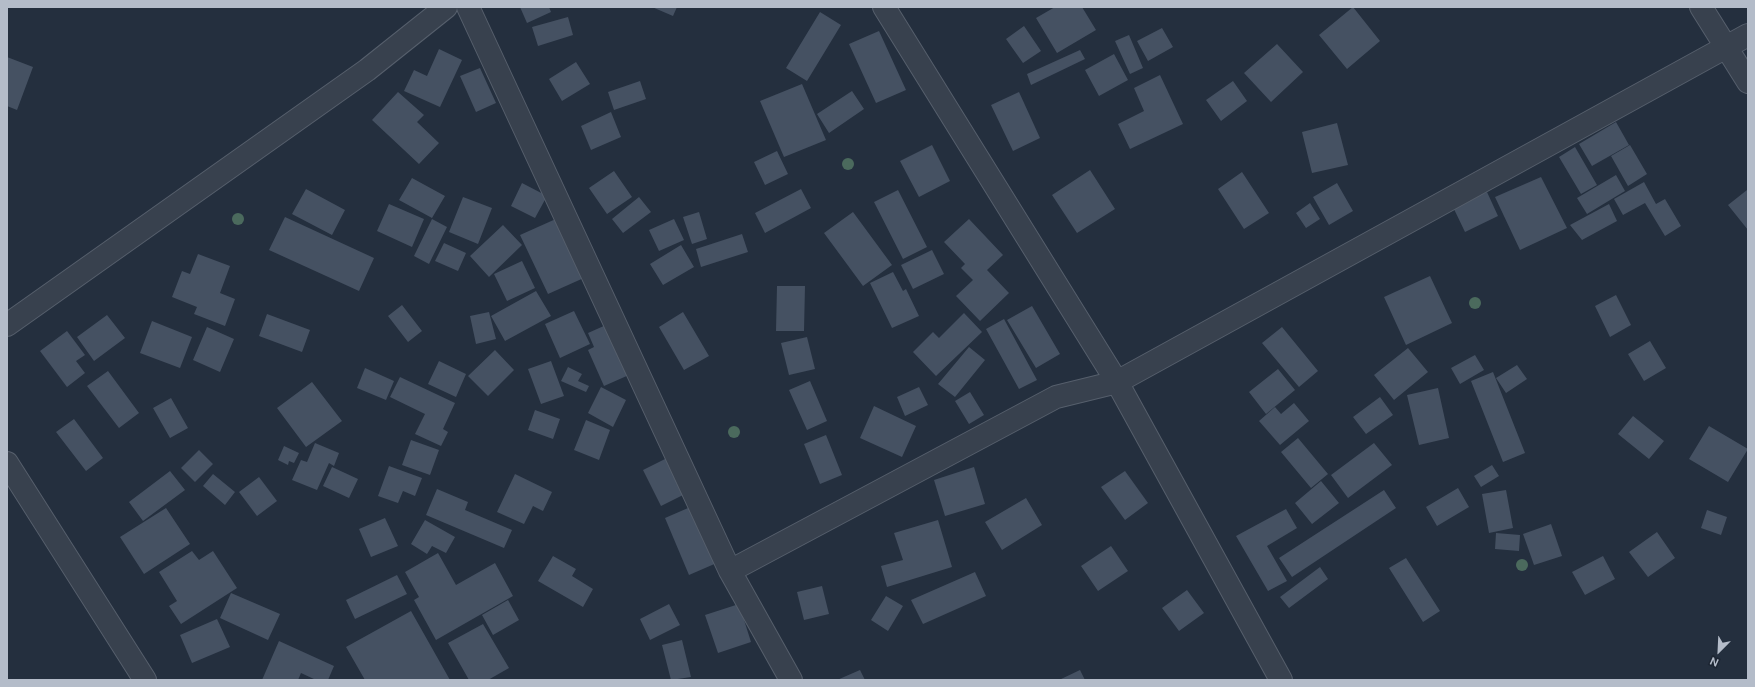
<!DOCTYPE html>
<style>
body{margin:0}
#map{position:relative;width:1755px;height:687px;overflow:hidden;background:#242f3e;font-family:"DM Sans",sans-serif}
canvas{display:block}
.frame{position:absolute;inset:0;border:8px solid #b4bcc9;pointer-events:none}
.north{position:absolute;left:1699px;top:631px;width:40px;height:40px;-webkit-text-stroke:3px #1d2633;paint-order:stroke;rotate:204deg;font-size:11px;font-weight:700;line-height:16px;text-align:center;color:#b4bcc9}
.north::after{content:'';display:block;margin:auto;width:14px;height:18px;background:#b4bcc9;clip-path:polygon(50% 0,100% 100%,50% 72%,0 100%)}
</style>
<div id="map">
<canvas width="1755" height="687"></canvas>
<div class="frame"></div>
<div class="north">N</div>
</div>
<script>
const g = document.querySelector('canvas').getContext('2d');
g.lineJoin = 'round';
function paint(path, color) { g.fillStyle = color; g.fill(path, 'evenodd'); }
function trace(path, color, width, dash) { g.strokeStyle = color; g.lineWidth = width; g.lineCap = dash ? 'butt' : 'round'; g.setLineDash(dash || []); g.stroke(path); }
const building = new Path2D(`
 M520 7H549L551 12 527 23Z
 M652 7H677L673 16Z
 M1055 7H1082L1096 30 1057 53 1036 18Z
 M1353 7 1380 41 1347 69 1319 35Z
 M820 12 841 25 807 81 786 68Z
 M568 17 573 35 538 46 532 27Z
 M1024 26 1041 51 1023 63 1006 39Z
 M1162 28 1173 47 1148 61 1137 41Z
 M879 31 906 90 876 103 849 44Z
 M1129 35 1143 68 1130 74 1115 41Z
 M1277 44 1303 72 1271 102 1244 73Z
 M439 49 462 60 440 107 404 91 414 70 427 76Z
 M1080 50 1085 59 1031 85 1027 74Z
 M1114 54 1128 80 1099 96 1085 70Z
 M7 57 33 67 17 110 7 106Z
 M576 62 590 84 562 101 549 79Z
 M480 68 496 103 476 112 460 76Z
 M1160 75 1183 124 1130 149 1118 124 1144 111 1134 88Z
 M640 81 646 99 614 110 608 92Z
 M1233 81 1247 101 1221 121 1206 100Z
 M802 84 826 140 784 157 760 101Z
 M852 91 864 109 829 133 817 114Z
 M398 92 424 115 417 122 439 143 419 164 372 120Z
 M1019 92 1040 138 1013 151 991 105Z
 M611 112 621 137 591 150 581 126Z
 M1616 122 1629 145 1592 166 1579 144Z
 M1337 123 1348 165 1312 173 1302 132Z
 M932 145 950 181 919 197 900 161Z
 M1630 145 1647 174 1628 186 1611 156Z
 M1575 147 1597 185 1581 194 1559 157Z
 M777 151 788 174 765 185 754 162Z
 M1090 170 1115 209 1077 233 1052 195Z
 M614 171 632 197 607 214 589 188Z
 M1242 172 1269 213 1244 229 1218 189Z
 M1616 175 1625 191 1587 214 1577 198Z
 M1541 177 1567 228 1520 250 1495 197Z
 M412 178 445 196 432 218 399 200Z
 M1644 182 1656 204 1665 199 1681 226 1665 236 1645 203 1623 215 1614 199Z
 M522 183 547 196 535 218 511 206Z
 M1337 183 1353 211 1329 225 1313 197Z
 M306 189 345 210 332 235 292 214Z
 M801 189 811 208 765 233 755 213Z
 M898 190 927 247 903 259 874 202Z
 M1747 190 1748 191V230L1728 205Z
 M1487 192 1498 216 1465 232 1453 207Z
 M463 197 492 208 478 244 449 232Z
 M639 197 651 212 623 233 612 219Z
 M1310 203 1320 219 1306 228 1296 213Z
 M389 204 424 219 412 247 377 231Z
 M1609 204 1617 221 1582 240 1570 225Z
 M699 212 707 239 692 244 683 217Z
 M853 212 892 265 863 286 824 233Z
 M285 217 374 258 359 291 269 250Z
 M558 218 586 277 548 294 520 235Z
 M432 219 447 227 429 264 414 256Z
 M674 219 684 240 659 251 649 230Z
 M969 219 1003 255 987 270 1009 293 980 321 956 296 973 280 961 268 965 264 944 242Z
 M503 225 522 245 489 277 470 256Z
 M742 234 748 252 701 267 696 249Z
 M444 243 466 253 458 271 435 261Z
 M681 245 694 267 663 285 650 264Z
 M932 250 944 274 913 289 901 265Z
 M198 254 230 266 220 293 235 299 225 326 194 314 197 307 172 297 182 271 190 274Z
 M522 261 535 288 507 301 494 274Z
 M893 272 903 291 906 289 919 316 892 328 870 283Z
 M1430 276 1452 323 1406 345 1384 297Z
 M777 286H805L804 331H776Z
 M536 291 551 316 505 341 491 316Z
 M1616 295 1631 325 1610 337 1595 306Z
 M402 305 422 331 408 342 388 316Z
 M1032 306 1060 354 1036 368 1007 320Z
 M574 311 590 344 560 358 545 324Z
 M489 312 496 339 476 344 470 316Z
 M683 312 709 356 684 370 659 327Z
 M964 313 982 332 936 376 913 352 933 332 939 338Z
 M267 314 310 330 302 352 259 336Z
 M107 315 125 338 94 361 77 337Z
 M1004 319 1037 380 1019 389 986 329Z
 M152 321 192 337 180 368 140 353Z
 M615 321 638 371 604 386 588 350 594 347 588 333Z
 M207 327 234 339 220 372 193 360Z
 M1282 327 1318 371 1299 387 1262 343Z
 M67 331 85 355 76 361 85 373 67 387 40 351Z
 M807 337 815 369 789 375 781 343Z
 M1650 341 1666 368 1644 381 1628 354Z
 M969 347 985 360 955 397 938 384Z
 M1408 348 1428 372 1394 400 1374 375Z
 M495 350 514 370 488 396 468 376Z
 M1475 355 1484 370 1460 384 1451 368Z
 M439 361 466 374 456 397 428 384Z
 M551 361 564 396 541 404 528 369Z
 M1517 365 1527 379 1506 393 1496 378Z
 M568 367 582 374 578 381 589 386 586 392 561 381Z
 M365 368 394 381 386 400 357 388Z
 M1278 369 1295 390 1266 414 1249 392Z
 M108 371 139 413 119 428 87 386Z
 M1493 372 1525 453 1503 462 1471 381Z
 M400 377 455 403 443 429 448 432 441 446 415 434 425 414 390 397Z
 M810 381 827 421 807 430 789 390Z
 M312 382 342 421 306 447 277 408Z
 M601 387 626 400 613 427 588 413Z
 M919 387 928 405 905 416 897 397Z
 M1438 388 1449 438 1419 445 1407 395Z
 M970 392 984 415 969 424 955 401Z
 M1380 397 1393 415 1366 434 1353 417Z
 M171 398 188 428 170 438 153 408Z
 M1294 403 1309 421 1280 445 1259 421 1275 407 1281 414Z
 M874 406 916 426 902 457 860 438Z
 M535 410 560 419 553 439 528 430Z
 M1633 416 1664 441 1649 459 1618 434Z
 M74 419 103 458 86 471 56 432Z
 M586 420 610 430 599 460 574 450Z
 M1709 426 1748 449 1728 482 1689 459Z
 M826 435 842 475 820 484 804 444Z
 M1298 438 1328 474 1311 488 1281 452Z
 M411 440 439 450 430 475 402 465Z
 M315 443 339 453 334 466 329 463 317 490 292 480 301 460 307 462Z
 M1374 443 1392 465 1348 498 1331 475Z
 M284 446 299 453 294 463 289 461 288 465 278 460Z
 M199 450 213 464 195 482 181 468Z
 M673 455 691 491 661 506 643 470Z
 M1492 465 1499 476 1481 487 1474 476Z
 M389 466 422 478 415 496 403 491 398 503 378 496Z
 M332 467 358 479 349 498 323 486Z
 M974 467 985 504 945 516 934 480Z
 M170 471 185 490 143 521 129 502Z
 M1125 471 1148 503 1125 520 1101 487Z
 M213 474 235 492 225 505 203 486Z
 M515 474 552 492 543 511 533 506 524 524 497 512Z
 M259 477 277 501 257 516 239 492Z
 M1321 481 1339 503 1312 524 1295 503Z
 M1458 488 1469 507 1437 526 1426 507Z
 M437 489 468 502 465 510 512 530 504 548 426 515Z
 M1384 490 1396 508 1292 577 1279 558Z
 M1506 490 1513 528 1489 533 1482 494Z
 M1026 498 1042 525 1002 550 985 522Z
 M695 505 719 562 689 575 665 518Z
 M166 508 190 544 144 574 120 537Z
 M1286 509 1297 528 1267 546 1287 581 1268 591 1236 536Z
 M1707 510 1727 517 1721 535 1701 528Z
 M385 518 398 546 371 557 359 529Z
 M425 520 455 537 446 553 432 546 427 554 411 544Z
 M938 520 952 567 887 587 881 566 903 560 894 533Z
 M1551 524 1562 556 1534 565 1523 534Z
 M1657 532 1675 558 1648 577 1629 552Z
 M1496 533 1520 535 1519 551 1495 549Z
 M1111 546 1128 571 1098 591 1081 566Z
 M192 551 199 560 213 551 237 588 181 624 169 606 177 601 159 572Z
 M438 553 456 585 495 563 513 596 436 640 414 600 419 597 405 572Z
 M553 556 576 569 572 576 593 589 583 607 538 581Z
 M1603 556 1615 579 1585 595 1572 572Z
 M1406 558 1440 611 1423 622 1389 568Z
 M1320 567 1328 579 1289 608 1280 597Z
 M975 572 986 596 923 624 911 600Z
 M397 575 407 594 355 619 346 600Z
 M822 586 829 614 804 620 797 592Z
 M1187 590 1204 613 1179 631 1162 608Z
 M231 593 280 614 268 640 220 618Z
 M886 596 903 606 888 631 871 620Z
 M508 600 519 620 493 635 482 615Z
 M669 604 680 625 650 640 640 619Z
 M739 604 751 642 718 653 705 615Z
 M411 611 450 680H365L346 647Z
 M217 619 230 647 192 663 180 635Z
 M483 624 509 668 488 680H469L448 643Z
 M682 640 691 677 671 680 662 645Z
 M279 641 334 666 328 680H316L301 673 298 680H262Z
 M860 670 865 680H837Z
 M1080 670 1085 680H1059Z`);
const street = new Path2D(`
 M468 7 730 571 791 680
 M884 7 1117 382 1281 680
 M1701 7 1748 82
 M7 325 367 70 446 7
 M7 463 145 680
 M730 571 1056 397 1117 382 1748 35`);
const trees = [
 [848,164],
 [238,219],
 [1475,303],
 [734,432],
 [1522,565]
];
paint(building, '#455162');
trace(street, '#565f6c', 24);
trace(street, '#38414e', 22);
g.fillStyle = '#4b6a5d';
for (const [x, y] of trees) { g.beginPath(); g.arc(x, y, 6, 0, 2 * Math.PI); g.fill(); }
</script>
